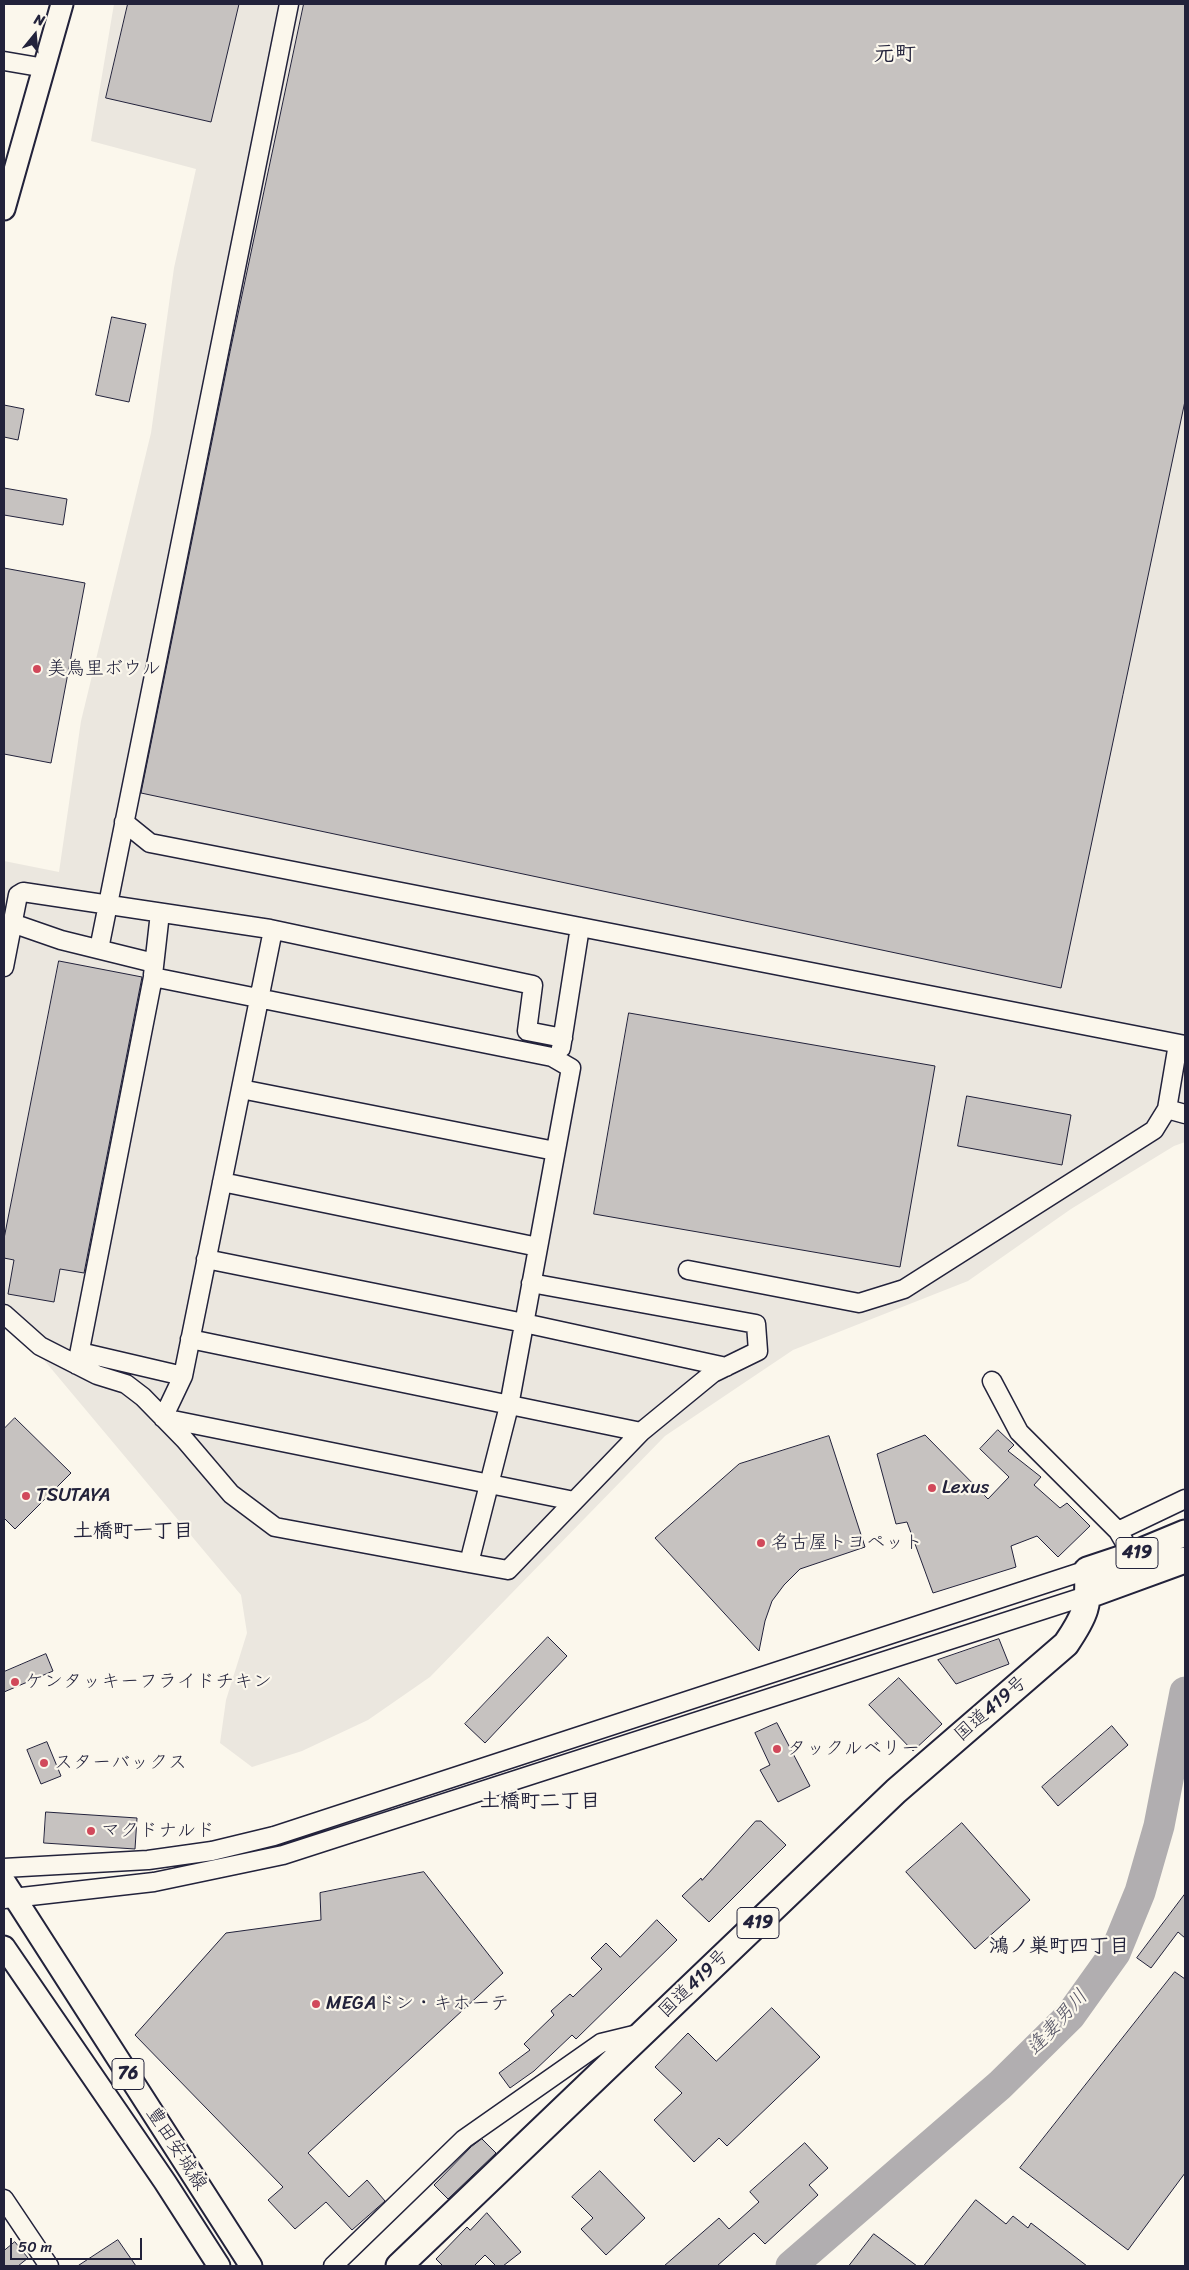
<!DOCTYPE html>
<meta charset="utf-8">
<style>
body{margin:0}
#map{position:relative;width:1189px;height:2270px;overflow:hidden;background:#fbf7ec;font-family:Sriracha,sans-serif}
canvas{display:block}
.frame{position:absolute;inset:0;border:5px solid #22223b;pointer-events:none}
.north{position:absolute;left:10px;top:10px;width:50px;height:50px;-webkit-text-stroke:4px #fbf7ec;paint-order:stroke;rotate:17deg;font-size:14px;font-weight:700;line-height:20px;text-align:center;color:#22223b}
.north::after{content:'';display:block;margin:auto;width:18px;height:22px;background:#22223b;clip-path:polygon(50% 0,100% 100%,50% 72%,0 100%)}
.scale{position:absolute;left:10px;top:2238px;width:132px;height:22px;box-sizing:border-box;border:2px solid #22223b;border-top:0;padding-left:6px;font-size:15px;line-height:18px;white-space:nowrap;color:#22223b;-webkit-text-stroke:4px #fbf7ec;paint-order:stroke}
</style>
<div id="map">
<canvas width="1189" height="2270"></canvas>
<div class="frame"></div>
<div class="north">N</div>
<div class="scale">50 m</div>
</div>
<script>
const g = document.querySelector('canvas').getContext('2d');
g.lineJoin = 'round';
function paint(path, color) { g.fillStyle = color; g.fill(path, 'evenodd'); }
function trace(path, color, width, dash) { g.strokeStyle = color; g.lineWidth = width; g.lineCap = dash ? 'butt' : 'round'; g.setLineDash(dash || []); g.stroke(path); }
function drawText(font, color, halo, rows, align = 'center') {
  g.font = font + ' Sriracha,"Klee One",sans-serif'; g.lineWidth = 4.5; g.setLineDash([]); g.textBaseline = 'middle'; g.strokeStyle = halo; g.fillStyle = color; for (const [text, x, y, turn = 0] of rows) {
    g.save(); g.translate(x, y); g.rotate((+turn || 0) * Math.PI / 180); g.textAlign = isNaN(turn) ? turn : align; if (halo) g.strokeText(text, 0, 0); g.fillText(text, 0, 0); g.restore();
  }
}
const built = new Path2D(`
 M114 4H1185V1142L1174 1146 1071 1209 968 1281 793 1350 665 1436 430 1677 368 1720 302 1751 252 1767 220 1743 226 1700 247 1633 241 1595 23 1335 4 1327V861L59 872 81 721 151 433 174 268 196 169 91 141Z`);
const river = new Path2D(`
 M791 2266 1000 2085 1070 2016 1115 1953 1140 1892 1159 1826 1185 1692`);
const building = new Path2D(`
 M128 4H239L211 122 106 98Z
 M304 4H1185V401L1061 988 141 793 230 352Z
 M112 317 146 324 129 402 96 395Z
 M4 405 24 409 18 440 4 437Z
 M4 488 67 499 63 525 4 515Z
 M4 568 85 583 51 763 4 754Z
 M59 961 142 977 84 1273 60 1269 54 1302 8 1294 14 1260 4 1258V1239Z
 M629 1013 935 1066 900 1267 594 1214Z
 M967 1096 1071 1115 1062 1165 958 1146Z
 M15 1418 71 1473 15 1529 4 1518V1429Z
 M998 1430 1014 1445 1008 1451 1041 1477 1034 1485 1060 1508 1067 1503 1090 1526 1058 1557 1037 1536 1011 1546 1016 1567 933 1593 907 1522 896 1524 877 1454 925 1435 988 1499 1009 1477 980 1449Z
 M829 1436 865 1547 800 1569 784 1585 772 1601 765 1621 759 1651 655 1538 739 1464Z
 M548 1637 567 1656 485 1743 465 1724Z
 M999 1639 1009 1664 956 1684 938 1660Z
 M46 1654 53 1671 4 1692V1672Z
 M899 1678 942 1724 913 1751 869 1705Z
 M777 1723 810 1786 778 1802 760 1770 770 1765 755 1733Z
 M1112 1726 1128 1745 1058 1806 1042 1787Z
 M47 1742 61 1776 41 1784 27 1750Z
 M46 1812 137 1818 135 1849 44 1843Z
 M756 1821H761L786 1845 709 1922 682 1896 701 1878 702 1880Z
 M962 1823 1030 1900 975 1949 906 1872Z
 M424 1872 503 1973 308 2153 349 2197 367 2180 385 2201 352 2230 326 2202 295 2229 268 2200 283 2187 135 2035 226 1933 321 1920 320 1893Z
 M1185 1894V1938L1178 1932 1151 1968 1137 1958Z
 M657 1920 677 1940 576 2039 572 2035 534 2071 510 2088 499 2073 530 2050 524 2044 554 2015 551 2011 570 1994 573 1997 602 1969 591 1958 606 1943 620 1957Z
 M1175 1972 1185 1979V2173L1128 2250 1020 2168Z
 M772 2008 820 2057 727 2146 719 2138 694 2162 654 2120 682 2093 655 2067 688 2033 716 2061Z
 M482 2139 496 2153 448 2199 434 2185 471 2147Z
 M805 2143 828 2168 809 2185 818 2195 765 2244 754 2233 717 2266H664L719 2218 729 2229 759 2202 750 2192Z
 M600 2171 645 2218 606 2255 581 2229 593 2218 572 2197Z
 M976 2200 1006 2224 1013 2216 1028 2228 1031 2223 1087 2266H924Z
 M487 2213 521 2252 503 2266H496L485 2255 474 2266H443L436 2259 467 2227 470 2230Z
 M874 2234 917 2266H849Z
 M118 2240 136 2266H78Z
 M15 2242 28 2258 18 2266H4V2251Z`);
const minor = new Path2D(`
 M4 61 45 68
 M124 822 150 843 1185 1045
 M12 923 61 940 154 963
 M99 949 289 4
 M4 967 18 895 23 892 270 929 533 985 527 1031 563 1038
 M153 975 160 913
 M561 1048 580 927
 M241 1089 555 1151
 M1167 1109 1178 1044
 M222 1182 538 1247
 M206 1259 524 1323 726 1367
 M688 1270 859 1303 904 1289 1154 1130 1167 1109 1185 1114
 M4 1314 40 1346 97 1375 126 1384 143 1397 185 1440 231 1494 275 1527 469 1563 509 1406 571 1068 552 1057 153 977 77 1365
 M190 1339 641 1432
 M80 1352 183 1376 273 930
 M183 1376 163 1418 574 1501
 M992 1381 1019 1432 1118 1531
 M1132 1555 1118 1531 1185 1499
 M469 1563 508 1570 641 1432 713 1373 758 1351 756 1324 531 1283
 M4 1868 148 1860 212 1851 274 1836 1087 1570
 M4 1899 154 1882 283 1855 1089 1595
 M4 2199 49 2266
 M333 2266 464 2139 601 2043 642 2033`);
const major = new Path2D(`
 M4 209 62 4
 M4 1881 251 2266
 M4 1947 165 2182 219 2266`);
const highway = new Path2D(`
 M1089 1595 1185 1560
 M399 2266 896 1791 1066 1644C1085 1616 1090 1605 1087 1570L1132 1555 1185 1533`);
const markers = [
 [37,669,5,"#d1495b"],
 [932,1488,5,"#d1495b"],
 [26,1496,5,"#d1495b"],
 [761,1543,5,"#d1495b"],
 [15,1682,5,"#d1495b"],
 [777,1749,5,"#d1495b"],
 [44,1763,5,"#d1495b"],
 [91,1831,5,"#d1495b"],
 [316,2004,5,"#d1495b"]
];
const shields = [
 [1137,1553,42],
 [758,1923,42],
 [128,2074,32]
];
const shieldNames = [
 ["419",1137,1553],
 ["419",758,1923],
 ["76",128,2074]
];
const poiNames = [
 ["美鳥里ボウル",47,669],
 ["Lexus",942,1488],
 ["TSUTAYA",36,1496],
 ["名古屋トヨペット",771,1543],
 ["ケンタッキーフライドチキン",25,1682],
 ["タックルベリー",787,1749],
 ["スターバックス",54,1763],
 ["マクドナルド",101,1831],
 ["MEGAドン・キホーテ",326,2004]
];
const streetNames = [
 ["国道419号",991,1709,-41],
 ["国道419号",694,1984,-44],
 ["豊田安城線",176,2149,57]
];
const neighbourhoodNames = [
 ["土橋町一丁目",133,1532],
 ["土橋町二丁目",540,1802],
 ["鴻ノ巣町四丁目",1059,1947]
];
const waterNames = [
 ["逢妻男川",1058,2023,-48]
];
const quarterNames = [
 ["元町",895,55]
];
paint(built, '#ebe7df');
trace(river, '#b1aeb0', 31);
paint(building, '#c6c2c0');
trace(building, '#22223b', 1);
trace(minor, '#22223b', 21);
trace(major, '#22223b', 25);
trace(highway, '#22223b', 29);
trace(minor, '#fbf7ec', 18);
trace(major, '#fbf7ec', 21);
trace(highway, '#fbf7ec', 25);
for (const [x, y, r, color] of markers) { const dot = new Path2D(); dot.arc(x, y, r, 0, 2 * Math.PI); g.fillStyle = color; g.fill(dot); trace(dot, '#fbf7ec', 2); }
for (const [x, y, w] of shields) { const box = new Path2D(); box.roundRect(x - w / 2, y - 15.5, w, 31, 4); g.fillStyle = '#fbf7ec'; g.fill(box); trace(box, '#22223b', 1); }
drawText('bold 18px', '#22223b', null, shieldNames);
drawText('19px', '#22223b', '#fbf7ec', poiNames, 'left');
drawText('19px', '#22223b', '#fbf7ec', streetNames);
drawText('bold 20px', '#22223b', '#fbf7ec', neighbourhoodNames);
drawText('italic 20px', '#545364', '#fbf7ec', waterNames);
drawText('bold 21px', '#22223b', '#fbf7ec', quarterNames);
</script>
